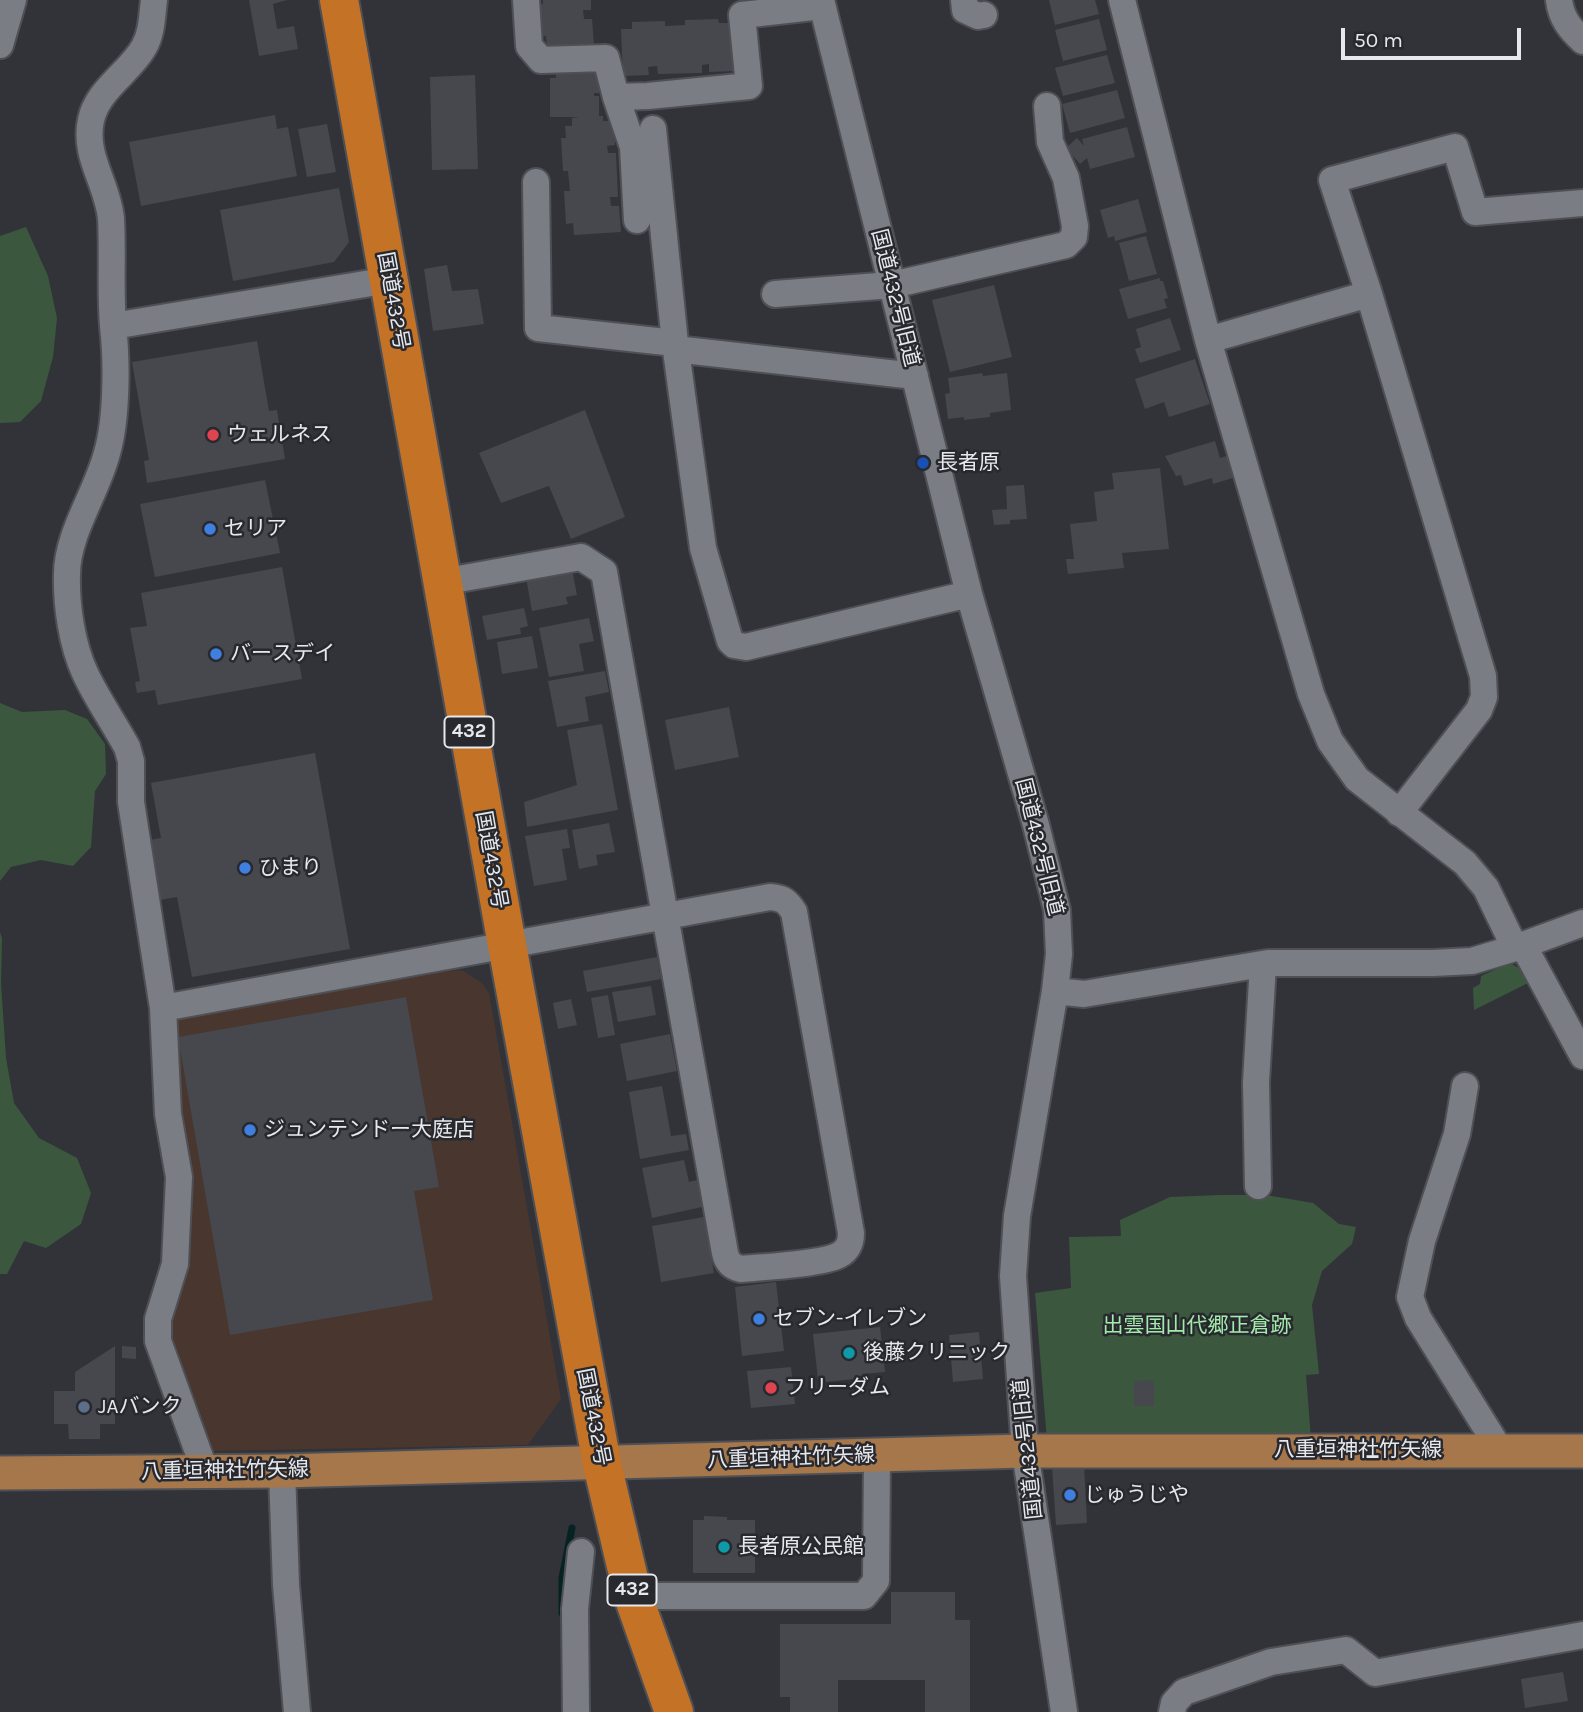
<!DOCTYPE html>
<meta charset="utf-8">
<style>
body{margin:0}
#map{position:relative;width:1583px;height:1712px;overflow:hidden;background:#313339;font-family:Karla,sans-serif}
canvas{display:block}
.scale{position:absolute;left:1341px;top:28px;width:180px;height:32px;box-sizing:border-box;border:4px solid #e7e8ec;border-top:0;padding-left:9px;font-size:21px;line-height:24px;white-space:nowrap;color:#e7e8ec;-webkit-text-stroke:5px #27292f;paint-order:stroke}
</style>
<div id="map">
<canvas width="1583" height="1712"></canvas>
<div class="scale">50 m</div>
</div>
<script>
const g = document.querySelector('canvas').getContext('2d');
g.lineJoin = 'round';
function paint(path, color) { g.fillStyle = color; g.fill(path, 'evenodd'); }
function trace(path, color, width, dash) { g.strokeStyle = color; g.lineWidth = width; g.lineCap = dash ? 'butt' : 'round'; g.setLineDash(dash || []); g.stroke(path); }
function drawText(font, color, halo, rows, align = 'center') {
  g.font = font + ' Karla,"Noto Sans JP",sans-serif'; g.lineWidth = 5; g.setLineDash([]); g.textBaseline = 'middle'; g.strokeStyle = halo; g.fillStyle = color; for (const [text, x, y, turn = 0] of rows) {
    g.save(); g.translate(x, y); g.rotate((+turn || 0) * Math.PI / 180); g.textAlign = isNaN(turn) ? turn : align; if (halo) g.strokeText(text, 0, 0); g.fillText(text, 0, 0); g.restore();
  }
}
const commercial = new Path2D(`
 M462 970 482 983 489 993 561 1399 528 1445 210 1451 167 1339 173 1020 402 976Z`);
const green = new Path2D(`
 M26 227 48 276 57 318 53 357 41 401 20 422 0 423V236Z
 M0 703 22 712 65 710 87 719 105 744 106 774 95 791 91 847 73 866 41 860 11 867 0 881Z
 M0 932 2 939 1 983 6 1058 14 1103 39 1138 77 1158 91 1193 81 1224 46 1248 24 1241 7 1274H0Z
 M1510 963 1522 970 1528 983 1474 1010 1473 988 1480 984 1481 976Z
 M1220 1195H1266L1313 1203 1339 1224 1356 1227 1352 1244 1322 1271 1312 1305 1319 1374 1306 1375 1311 1439 1047 1441 1035 1293 1071 1288 1069 1237 1121 1236 1120 1220 1170 1197Z`);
const stream = new Path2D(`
 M562 1613V1578L572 1528`);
const building = new Path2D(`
 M249 0H287L273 4 277 29 294 26 298 49 259 56Z
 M543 0H591V10H583L584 19H592L594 45 547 47 546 36 539 37 537 4H543Z
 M1049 0H1095L1099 14 1055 25Z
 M718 19 719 23H730L735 71 709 72V64L702 65V73L658 74 657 66 648 67 649 75 623 76 621 29H632V22L665 21V26L685 25V20Z
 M1099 19 1107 50 1063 61 1055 30Z
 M1107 55 1115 83 1063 96 1055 68Z
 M556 69 600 70 599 93H594V96H599V116H603V121H613L615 145 607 146 608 153H616L618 197H610L611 206H619L621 232 574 235 573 223 566 224 564 191H570L568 171H563L561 138H566L565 126H572V118L579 117H550V78H556Z
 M475 75 478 169 432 170 430 77Z
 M1117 90 1125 118 1070 133 1062 104Z
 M275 115 277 129 288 127 297 176 141 206 129 142Z
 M327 124 336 172 307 177 298 129Z
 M1127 127 1135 157 1090 169 1087 158 1080 164 1066 148 1077 138 1084 146 1082 139Z
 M339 188 349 242 334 262 233 281 220 210Z
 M1138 199 1147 232 1115 241 1114 236 1108 238 1100 210Z
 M1146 236 1157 274 1129 281 1119 243Z
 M447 265 452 291 478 289 484 324 433 331 424 269Z
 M1160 278V281H1163L1168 298 1164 299 1167 308 1128 319 1119 289Z
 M994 285 1012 357 950 372 932 300Z
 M1170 318 1181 350 1140 363 1135 349 1141 347 1136 329Z
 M257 341 269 411 277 410 285 459 147 483 144 461 149 460 132 362Z
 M1195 359 1210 404 1169 417 1164 402 1145 409 1135 379Z
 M982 373 983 376 1007 373 1011 410 990 413V417L964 420V417L948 419 945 394 950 393 948 378Z
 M585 410 625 517 571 539 549 486 501 503 479 453Z
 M1215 441 1220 458 1229 455 1236 477 1213 484 1212 478 1184 486 1181 475 1176 476 1165 456Z
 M1160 468 1169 549 1122 553 1124 568 1068 574 1066 559H1074L1070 524 1097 521 1094 492 1114 489 1112 473Z
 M265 480 280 553 155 577 140 504Z
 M1024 485 1027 519 1010 520V524L994 525 992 510 1007 509 1006 486Z
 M282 567 302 679 158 705 155 690 137 693 135 682 140 681 130 628 147 626 141 593Z
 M572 569 577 595 566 597 568 604 532 611 526 578Z
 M524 608 528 626 520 628 521 634 487 640 482 616Z
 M589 618 594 641 579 644 584 671 549 677 539 628Z
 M532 636 538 668 502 674 497 642Z
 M605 671 609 692 585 697 589 721 557 727 548 681Z
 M729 707 739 757 675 770 665 720Z
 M602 724 618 810 527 827 524 802 577 785 567 730Z
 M315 753 350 949 192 977 177 897 160 900 149 840 161 838 151 783Z
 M609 823 615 852 596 855 598 865 579 869 572 830Z
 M567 829 570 848 562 849 567 880 534 886 525 836Z
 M657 957 661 979 587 992 583 971Z
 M651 986 656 1015 618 1022 612 992Z
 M608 995 615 1035 598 1038 591 998Z
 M406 997 439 1187 414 1191 433 1300 230 1335 178 1037Z
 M571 999 577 1025 558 1029 553 1003Z
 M670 1034 677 1071 627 1081 620 1044Z
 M662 1086 671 1136 686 1134 689 1150 640 1159 629 1092Z
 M684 1160 689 1182 697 1180 702 1207 652 1218 642 1168Z
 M704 1217 714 1273 661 1282 652 1226Z
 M776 1282 784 1351 742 1356 735 1287Z
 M880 1327 885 1372 862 1374 863 1378 826 1382 825 1378 818 1379 813 1334Z
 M979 1332 983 1379 953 1382 949 1335Z
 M115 1346V1424H100V1439H69L68 1424H54V1391H75V1372Z
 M122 1346 136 1347V1359L122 1358Z
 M791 1367 795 1404 751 1408 747 1371Z
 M1154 1380V1406H1134V1381Z
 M1084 1465 1087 1523 1056 1525 1052 1467Z
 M704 1516 727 1517V1520H755V1573H693V1520H704Z
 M891 1592H955V1620H970V1712H925V1680H838V1712H790V1697H780V1624H891Z
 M1563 1672 1568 1701 1525 1708 1521 1679Z`);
const minor = new Path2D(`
 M526 0 529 46 541 60 606 58 616 97 633 147 637 220
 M821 0 969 594 1036 825 1057 910 1059 954 1055 991 1017 1216 1013 1276 1025 1451 1064 1712
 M964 0 965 10 978 16 984 15
 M1122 0 1208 340 1311 694 1330 741 1357 779 1465 863 1486 888 1515 948
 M1559 0C1561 18 1570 29 1583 41
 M0 45 13 0
 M616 97 648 96 749 86 742 15 822 6
 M536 182 538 328 675 343 653 129
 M775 294 892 285 1066 245 1074 237 1075 226 1066 178 1050 142 1047 106
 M1369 294 1332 180 1455 147 1475 212 1583 203
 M113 326C110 290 113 254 111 219 108 184 83 156 91 120 97 90 130 72 144 47 152 33 152 16 154 0
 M1208 340 1369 294 1483 676 1484 697 1479 710 1399 813
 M675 343 703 548 730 641 734 645 746 647 969 594
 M675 349 915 376
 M1523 945 1583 1056
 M1055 991 1084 994 1268 963H1433L1472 961 1515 948 1583 923
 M163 1008 770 897C783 898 787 901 794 912L851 1233C851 1243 848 1250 839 1255 823 1264 762 1267 741 1269 732 1267 727 1262 725 1253L604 572 581 557 442 582
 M1465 1086 1457 1134 1422 1241 1410 1297 1418 1318 1500 1450
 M1258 1186 1256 1082 1263 964
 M205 1471 158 1341V1319L175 1264 179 1177 168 1114 163 1008 131 802V761L127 747C114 723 97 699 85 673 72 645 66 605 67 574 67 534 97 492 107 453 117 419 117 361 113 326L389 280
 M282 1471 286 1585 297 1712
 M633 1596H864L876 1581 877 1456
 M576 1712 575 1609 581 1552
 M1172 1712 1174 1703 1184 1692 1271 1662 1346 1650 1375 1673 1583 1635`);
const major = new Path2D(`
 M0 1473 282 1471 1025 1451H1583`);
const highway = new Path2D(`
 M339 0 507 945 602 1464 633 1596 674 1712`);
const markers = [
 [213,435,7,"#e0444e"],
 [923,463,7,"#1a4fb4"],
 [210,529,7,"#3f7fe0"],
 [216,654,7,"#3f7fe0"],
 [245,868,7,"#3f7fe0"],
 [250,1130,7,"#3f7fe0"],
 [759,1319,7,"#3f7fe0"],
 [849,1353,7,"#0f9aa8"],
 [771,1388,7,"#e0444e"],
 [84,1407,7,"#5c6f8a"],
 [1070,1495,7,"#3f7fe0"],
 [724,1547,7,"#0f9aa8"]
];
const shields = [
 [469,732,49],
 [632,1590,49]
];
const shieldNames = [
 ["432",469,732],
 ["432",632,1590]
];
const streetNames = [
 ["国道432号旧道",895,298,76],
 ["国道432号",393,301,80],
 ["国道432号旧道",1039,847,76],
 ["国道432号",491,860,80],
 ["国道432号",593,1417,79],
 ["国道432号旧道",1028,1449,-96],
 ["八重垣神社竹矢線",1358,1450],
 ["八重垣神社竹矢線",791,1458,-2],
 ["八重垣神社竹矢線",225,1471,-1]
];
const poiNames = [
 ["ウェルネス",227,435],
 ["長者原",937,463],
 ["セリア",224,529],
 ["バースデイ",230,654],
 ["ひまり",259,868],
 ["ジュンテンドー大庭店",264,1130],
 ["セブン-イレブン",773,1319],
 ["後藤クリニック",863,1353],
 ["フリーダム",785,1388],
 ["JAバンク",98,1407],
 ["じゅうじや",1084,1495],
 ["長者原公民館",738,1547]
];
const parkNames = [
 ["出雲国山代郷正倉跡",1197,1326]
];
paint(commercial, '#49362e');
paint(green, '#3b583e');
trace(stream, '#062222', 7);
paint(building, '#46484e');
trace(minor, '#4f5055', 30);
trace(major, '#4f5055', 37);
trace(highway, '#4f5055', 42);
trace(minor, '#7a7e84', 26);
trace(major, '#a6774b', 33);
trace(highway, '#c47225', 38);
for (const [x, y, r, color] of markers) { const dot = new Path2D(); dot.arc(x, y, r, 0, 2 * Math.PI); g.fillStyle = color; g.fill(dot); trace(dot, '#27292f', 2.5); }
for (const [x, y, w] of shields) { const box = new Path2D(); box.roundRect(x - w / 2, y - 15.5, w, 31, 5); g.fillStyle = '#27292f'; g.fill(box); trace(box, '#e7e8ec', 2); }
drawText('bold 19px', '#e7e8ec', null, shieldNames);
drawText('21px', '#e7e8ec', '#27292f', streetNames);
drawText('21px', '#e7e8ec', '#27292f', poiNames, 'left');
drawText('21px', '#a4eaab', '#27292f', parkNames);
</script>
